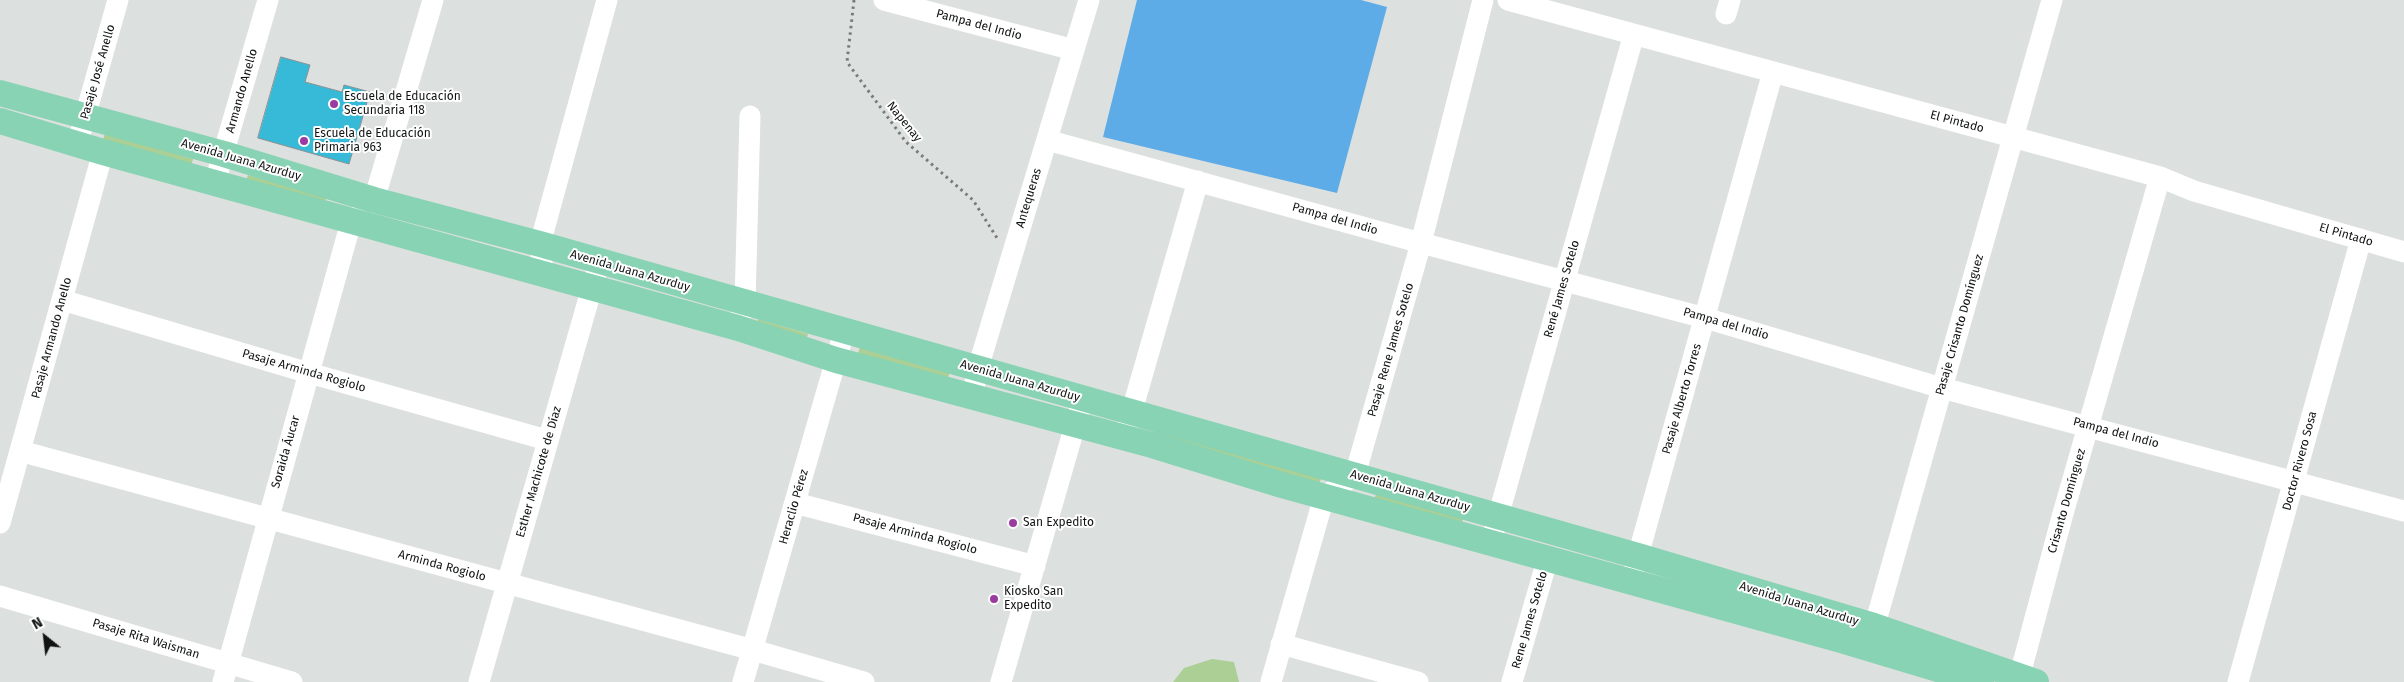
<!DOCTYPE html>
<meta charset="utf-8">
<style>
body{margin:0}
#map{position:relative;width:2404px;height:682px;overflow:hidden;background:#dce0df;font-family:"Fira Sans",sans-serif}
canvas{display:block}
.north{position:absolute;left:20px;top:612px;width:50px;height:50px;-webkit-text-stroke:4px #fff;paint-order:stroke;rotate:331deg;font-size:14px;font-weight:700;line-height:20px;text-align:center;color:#111313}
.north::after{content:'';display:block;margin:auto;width:18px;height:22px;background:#111313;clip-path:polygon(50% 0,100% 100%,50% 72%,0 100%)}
</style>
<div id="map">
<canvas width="2404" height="682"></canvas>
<div class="north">N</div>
</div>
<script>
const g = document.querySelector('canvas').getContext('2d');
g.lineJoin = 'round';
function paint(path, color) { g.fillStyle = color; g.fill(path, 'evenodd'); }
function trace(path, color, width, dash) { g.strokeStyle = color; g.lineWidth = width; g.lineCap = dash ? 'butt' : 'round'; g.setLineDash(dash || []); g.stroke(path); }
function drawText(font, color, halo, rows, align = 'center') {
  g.font = font + ' "Fira Sans",sans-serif'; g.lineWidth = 4; g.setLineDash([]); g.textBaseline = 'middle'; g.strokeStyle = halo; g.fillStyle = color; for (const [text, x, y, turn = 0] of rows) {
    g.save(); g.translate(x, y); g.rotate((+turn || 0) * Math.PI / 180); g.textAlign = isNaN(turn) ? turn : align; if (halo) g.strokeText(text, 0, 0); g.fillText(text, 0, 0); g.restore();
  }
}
const green = new Path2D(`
 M105 133 193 159 191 166 103 140Z
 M248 175 327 196 325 202 246 181Z
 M758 319 808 334 806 341 756 326Z
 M860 346 950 372 947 380 858 354Z
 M1158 431 1321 479 1319 484 1156 437Z
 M1376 494 1463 519 1461 526 1374 500Z
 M1212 659 1234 662 1239 682H1173L1184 668Z`);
const water = new Path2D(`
 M1137 0H1361L1387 7 1337 193 1103 137Z`);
const building = new Path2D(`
 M281 57 310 65 305 82 342 92 344 85 370 92 349 164 258 138Z`);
const path = new Path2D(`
 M854 0 847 62 906 142 973 200 997 238`);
const minor = new Path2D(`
 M884 0 1074 50
 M1508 0 2160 177 2194 191 2404 252
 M1726 14 1730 0
 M1047 140 1421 243 1705 318 1942 388 2404 511
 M77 145 118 0
 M215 182 268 0
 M543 273 540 244 607 0
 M62 300 309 373 547 440
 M741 315 745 303 750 116
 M972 397 978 368 1089 0
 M1127 428 1198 181
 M20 451 753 650 864 682
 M795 503 1035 566
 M0 523 103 152
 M1494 531 1634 34
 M1634 570 1773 72
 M0 596 292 682
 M1870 642 2052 0
 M1281 644 1418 682
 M223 682 351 222 374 200 433 0
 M479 682 599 263
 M743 682 844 332
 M1001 682 1080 408
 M1271 682 1324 497 1355 475 1421 243 1483 0
 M1512 682 1548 557
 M2018 682 2062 517 2160 177
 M2238 682 2361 239`);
const major = new Path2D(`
 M0 93 224 154 374 200 540 244 1638 556 1874 626 2036 682
 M0 121 103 152 738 328 836 360 1152 445 1282 485 1841 640 1981 682`);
const markers = [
 [334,104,5,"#9b3aa1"],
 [304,141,5,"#9b3aa1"],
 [1013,523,5,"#9b3aa1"],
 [994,599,5,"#9b3aa1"]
];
const streetNames = [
 ["Pampa del Indio",979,25,15],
 ["Pasaje José Anello",98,72,-74],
 ["Armando Anello",242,91,-74],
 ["Napenay",904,122,51],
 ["El Pintado",1957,122,15],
 ["Avenida Juana Azurduy",241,160,16],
 ["Antequeras",1029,198,-73],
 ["Pampa del Indio",1335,219,16],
 ["El Pintado",2346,235,16],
 ["Avenida Juana Azurduy",630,271,16],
 ["René James Sotelo",1562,289,-74],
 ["Pampa del Indio",1726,324,16],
 ["Pasaje Crisanto Domínguez",1960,325,-74],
 ["Pasaje Armando Anello",52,338,-75],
 ["Pasaje Rene James Sotelo",1391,350,-74],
 ["Pasaje Arminda Rogiolo",304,371,16],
 ["Avenida Juana Azurduy",1020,381,16],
 ["Pasaje Alberto Torres",1682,399,-74],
 ["Pampa del Indio",2116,433,15],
 ["Soraida Áucar",286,452,-74],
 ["Doctor Rivero Sosa",2300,461,-75],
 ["Esther Machicote de Díaz",539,472,-74],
 ["Avenida Juana Azurduy",1410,491,16],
 ["Crisanto Domínguez",2067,501,-74],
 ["Heraclio Pérez",794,507,-74],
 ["Pasaje Arminda Rogiolo",915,534,15],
 ["Arminda Rogiolo",442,566,15],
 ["Avenida Juana Azurduy",1799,604,17],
 ["Rene James Sotelo",1530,620,-74],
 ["Pasaje Rita Waisman",146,639,17]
];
const poiNames = [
 ["Escuela de Educación",344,97],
 ["Secundaria 118",344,111],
 ["Escuela de Educación",314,134],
 ["Primaria 963",314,148],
 ["San Expedito",1023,523],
 ["Kiosko San",1004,592],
 ["Expedito",1004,606]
];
paint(green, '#abcf94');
paint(water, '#5dabe7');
paint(building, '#36bad7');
trace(building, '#8d9192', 1);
trace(path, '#787b7b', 3, [2.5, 4]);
trace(minor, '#fff', 21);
trace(major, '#87d3b3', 26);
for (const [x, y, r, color] of markers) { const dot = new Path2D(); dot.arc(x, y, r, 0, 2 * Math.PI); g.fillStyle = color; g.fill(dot); trace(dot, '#fff', 2); }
drawText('12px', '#111313', '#fff', streetNames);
drawText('12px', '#111313', '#fff', poiNames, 'left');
</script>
